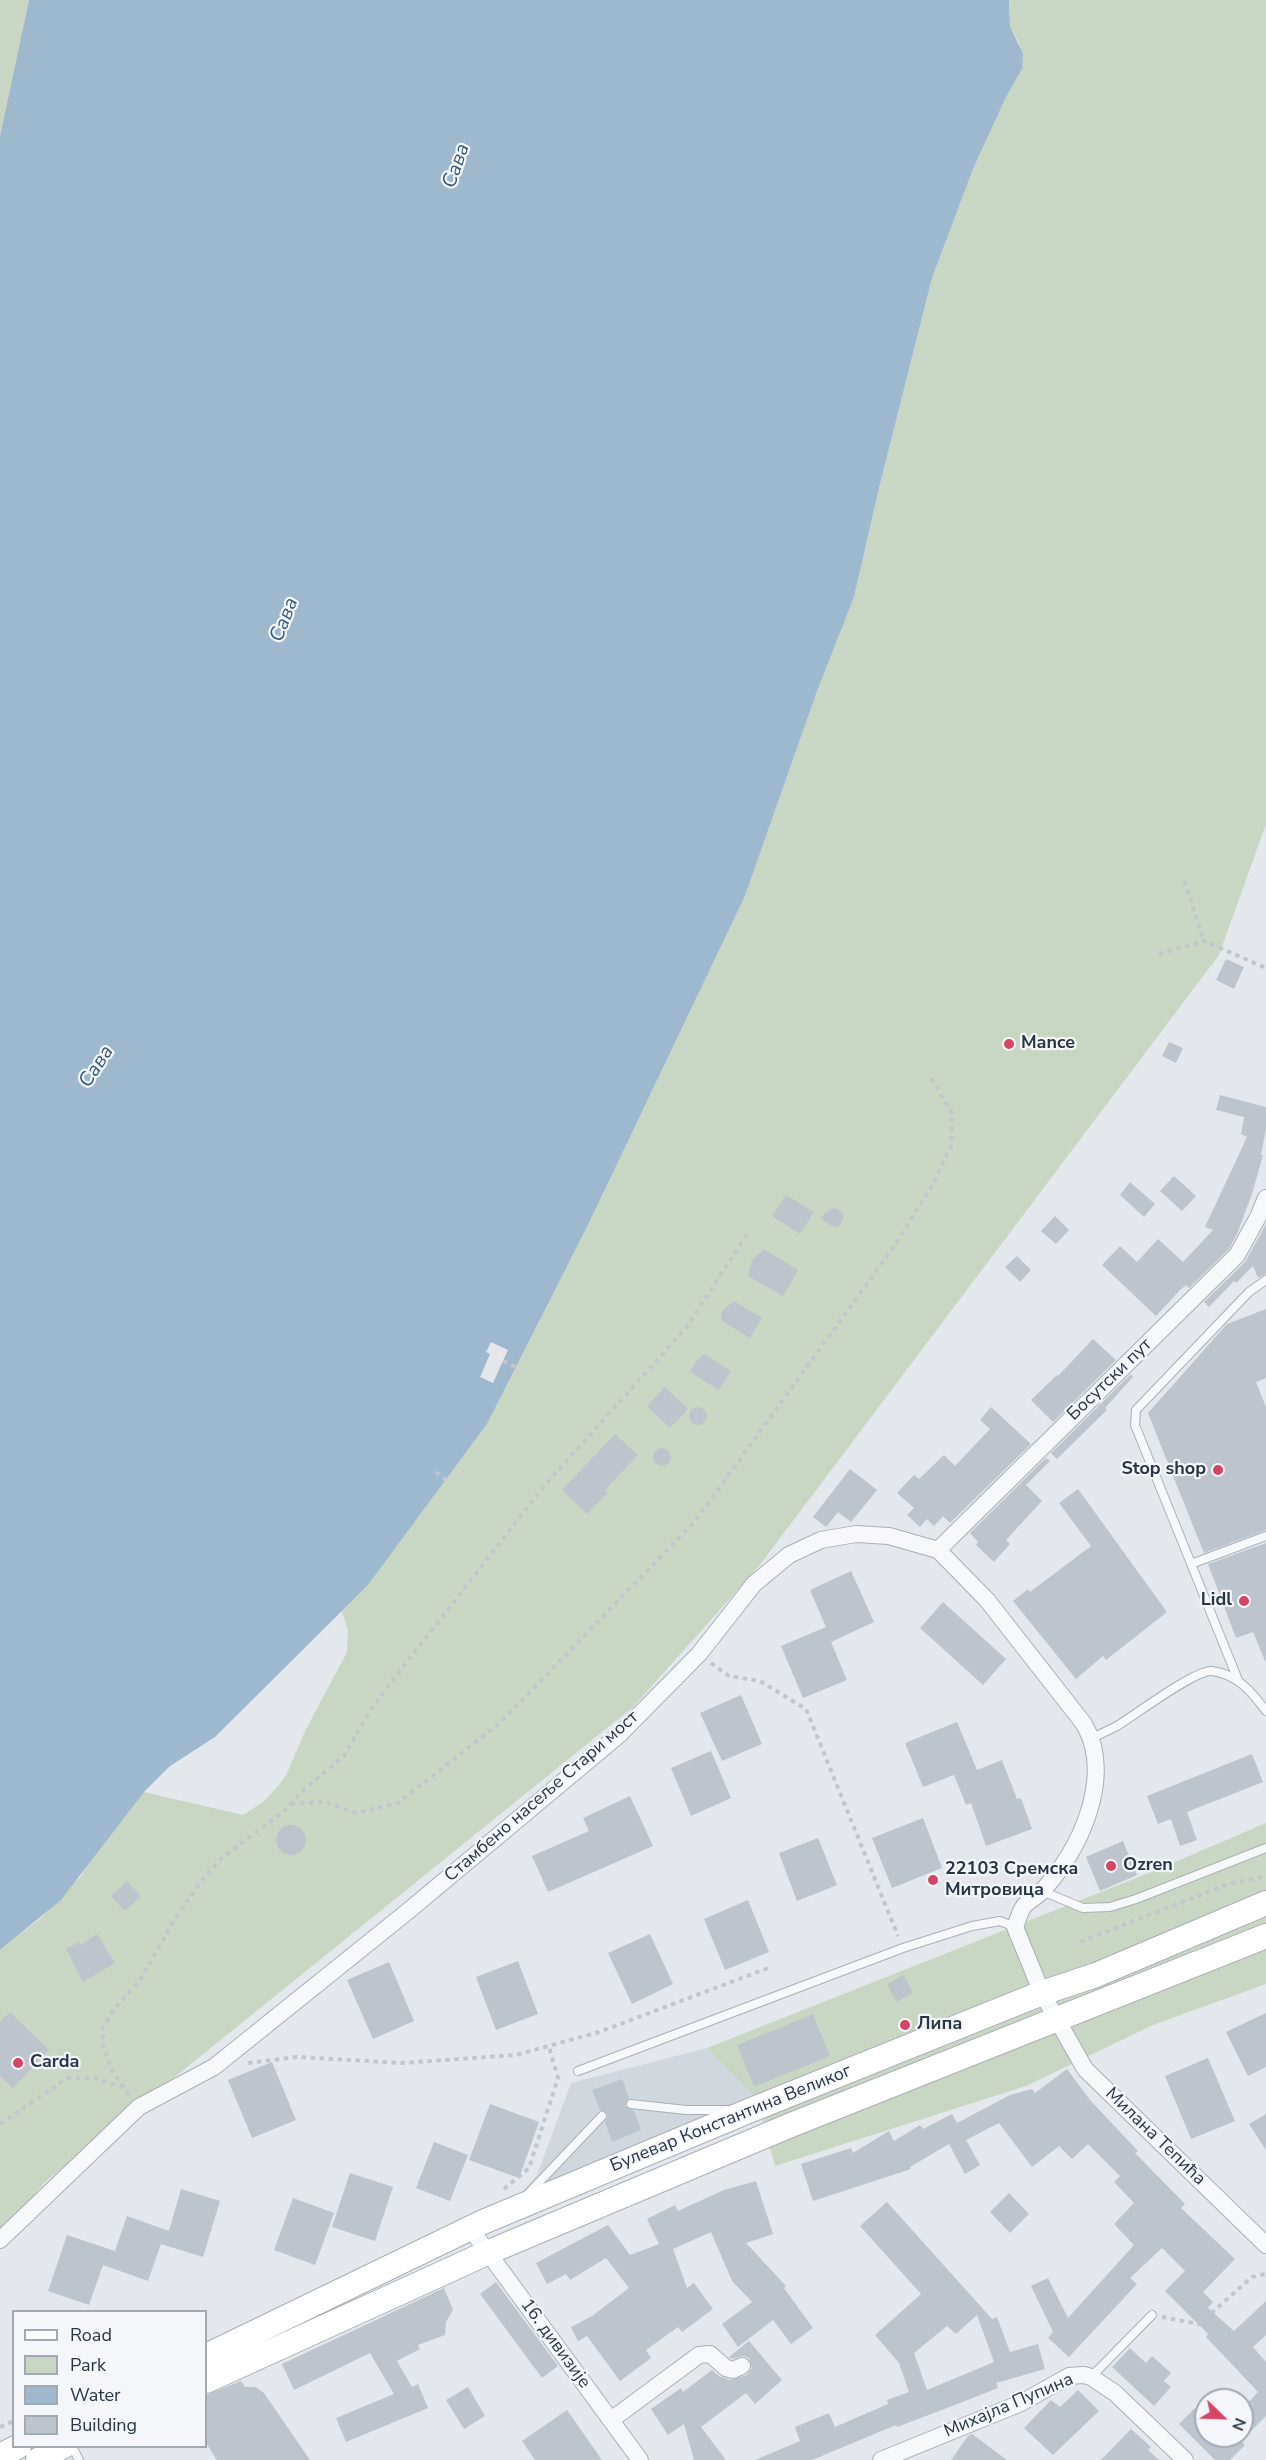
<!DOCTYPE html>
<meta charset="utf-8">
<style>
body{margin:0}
#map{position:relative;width:1266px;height:2460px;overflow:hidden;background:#e4e8ec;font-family:"Nunito Sans",sans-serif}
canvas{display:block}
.legend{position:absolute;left:12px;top:2310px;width:195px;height:138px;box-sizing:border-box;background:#f4f6f9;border:2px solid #a3a9b1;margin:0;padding:8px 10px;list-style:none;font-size:18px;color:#2a3645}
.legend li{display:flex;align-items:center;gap:12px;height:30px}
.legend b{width:30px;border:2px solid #a3a9b1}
.north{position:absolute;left:1194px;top:2388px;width:60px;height:60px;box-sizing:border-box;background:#f4f6f9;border:2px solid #a3a9b1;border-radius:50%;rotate:113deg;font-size:16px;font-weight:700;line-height:24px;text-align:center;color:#2a3645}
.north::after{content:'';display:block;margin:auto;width:21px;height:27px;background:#d44566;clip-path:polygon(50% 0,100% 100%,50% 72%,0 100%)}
</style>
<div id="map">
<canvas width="1266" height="2460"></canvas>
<ul class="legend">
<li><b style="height:8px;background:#fff"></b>Road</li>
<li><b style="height:16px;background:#cad6c4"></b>Park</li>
<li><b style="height:16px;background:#9eb8cd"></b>Water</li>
<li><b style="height:16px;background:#bdc4cc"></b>Building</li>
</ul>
<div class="north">N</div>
</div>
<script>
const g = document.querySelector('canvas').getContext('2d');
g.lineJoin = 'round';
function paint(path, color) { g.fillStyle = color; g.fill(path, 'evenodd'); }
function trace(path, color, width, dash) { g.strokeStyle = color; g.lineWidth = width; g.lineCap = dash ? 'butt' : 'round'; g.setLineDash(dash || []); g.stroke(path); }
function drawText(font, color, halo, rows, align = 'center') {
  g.font = font + ' "Nunito Sans",sans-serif'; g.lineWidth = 4.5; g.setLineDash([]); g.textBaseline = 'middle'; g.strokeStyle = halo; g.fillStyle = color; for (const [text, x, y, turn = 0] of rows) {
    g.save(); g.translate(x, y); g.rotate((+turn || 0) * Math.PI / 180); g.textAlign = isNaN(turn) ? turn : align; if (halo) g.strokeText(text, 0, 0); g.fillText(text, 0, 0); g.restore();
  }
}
const built = new Path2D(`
 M707 2048 757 2099 521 2193 537 2175 571 2083Z`);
const green = new Path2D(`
 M0 0H29L0 136Z
 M1009 0H1266V824L1219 955 759 1566 633 1707 46 2181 0 2235V1950L42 1917 80 1877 108 1836 144 1792 243 1815 263 1802 279 1785 287 1773 306 1729 347 1652 348 1631 342 1611 368 1585 487 1424 587 1227 745 896 816 694 854 597 879 488 932 278 973 169 1006 97 1022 69 1019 43 1010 26Z
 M1266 1823V1984L1153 2025 1026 2086 775 2166 757 2099 707 2048 1154 1871Z`);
const water = new Path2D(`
 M29 0H1009L1010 26 1023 54 1022 69 1006 97 973 169 932 278 879 488 854 597 816 694 745 896 587 1227 487 1424 368 1585 215 1737 170 1766 144 1792 61 1900 0 1950V136Z`);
const pier = new Path2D(`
 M491 1342 508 1350 493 1383 480 1377 490 1354 486 1352Z`);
const building = new Path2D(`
 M1226 959 1244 967 1234 989 1216 980Z
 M1169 1042 1183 1048 1176 1063 1162 1056Z
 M1220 1095 1266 1107V1129L1261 1155H1263L1252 1194 1237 1234 1229 1249 1189 1288 1186 1285 1180 1290 1156 1316 1102 1265 1120 1246 1137 1262 1158 1239 1183 1262 1213 1230 1205 1227 1247 1137 1241 1134 1244 1117 1216 1110Z
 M1174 1176 1196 1196 1182 1211 1160 1191Z
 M1130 1182 1155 1204 1144 1217 1120 1195Z
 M786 1195 814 1212 800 1234 772 1216Z
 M835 1208 843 1213 844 1219 839 1226 833 1227 820 1218 829 1210Z
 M1055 1216 1069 1230 1056 1244 1041 1231Z
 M1266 1224V1274L1258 1278 1253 1266 1236 1283 1234 1281 1209 1307 1204 1302 1245 1262Z
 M764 1249 798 1270 783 1296 748 1276 752 1260Z
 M1017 1256 1031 1270 1020 1282 1005 1267Z
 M734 1301 762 1318 750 1338 722 1321 721 1314 724 1309Z
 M1266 1309V1378L1256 1382 1266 1407V1530L1204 1553 1148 1413 1227 1324Z
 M1093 1339 1116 1360 1053 1422 1031 1400 1057 1375 1058 1376Z
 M704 1354 731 1371 719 1390 690 1372 695 1362Z
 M1131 1374 1133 1377 1105 1408 1107 1410 1057 1459 1051 1453Z
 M665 1387 688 1409 670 1428 647 1406Z
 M991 1407 1031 1444 950 1523 943 1516 934 1526 927 1519 920 1527 907 1515 914 1508 897 1493 914 1475 919 1479 944 1455 955 1466 990 1429 980 1420Z
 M689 1416a9 9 0 1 1 18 0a9 9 0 1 1-18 0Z
 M615 1434 638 1455 605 1490 608 1493 587 1514 562 1490Z
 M653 1457a9 9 0 1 1 18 0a9 9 0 1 1-18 0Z
 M1046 1458 1050 1461 1026 1485 1042 1501 1006 1540 1010 1544 994 1562 976 1545 978 1542 970 1533Z
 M850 1469 877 1490 851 1522 838 1512 826 1527 813 1517Z
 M1078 1489 1167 1612 1106 1660 1103 1656 1076 1679 1013 1601 1028 1589 1030 1592 1091 1546 1059 1503Z
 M1266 1543V1661H1265L1253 1632 1236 1638 1208 1564Z
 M851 1571 874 1622 831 1642 847 1680 803 1698 781 1646 826 1627 810 1590Z
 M943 1602 1006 1659 983 1685 920 1628Z
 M741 1695 762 1744 722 1761 700 1713Z
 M957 1722 977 1770 1002 1760 1017 1799 1021 1798 1032 1829 986 1846 971 1803 966 1805 954 1775 923 1787 905 1743Z
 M711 1751 731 1798 691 1816 671 1768Z
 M1252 1754 1263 1782 1187 1812 1197 1840 1180 1846 1171 1819 1158 1824 1147 1796Z
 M630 1796 653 1846 548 1892 532 1856 589 1831 583 1818Z
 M923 1818 942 1868 892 1888 872 1838Z
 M276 1840a15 15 0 1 1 30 0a15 15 0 1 1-30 0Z
 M818 1838 837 1885 797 1901 779 1853Z
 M1123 1841 1137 1875 1100 1891 1086 1857Z
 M127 1881 141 1896 125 1911 111 1896Z
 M748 1900 769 1952 725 1970 704 1919Z
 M97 1934 115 1963 83 1982 66 1949 79 1942 80 1945Z
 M650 1934 673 1984 632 2004 608 1953Z
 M518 1961 538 2014 496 2030 476 1977Z
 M389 1962 414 2021 373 2039 347 1980Z
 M904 1975 913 1993 896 2002 887 1984Z
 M10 2012 49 2050 13 2088 0 2076V2022Z
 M1266 2013V2067L1248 2076 1226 2032Z
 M813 2014 830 2056 754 2087 737 2045Z
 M1208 2058 1235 2121 1191 2139 1165 2076Z
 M272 2062 296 2120 252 2138 228 2080Z
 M1067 2069 1090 2100 1138 2151 1135 2153 1185 2204 1181 2208 1235 2259 1203 2292 1213 2302 1208 2308 1234 2331 1266 2301V2335L1253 2347 1266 2362V2416L1242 2440V2409L1258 2392 1206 2337 1208 2334 1165 2291 1185 2271 1162 2248 1130 2278 1137 2284 1069 2357 1048 2338 1053 2332 1031 2286 1048 2278 1068 2318 1134 2245 1114 2224 1134 2203 1114 2182 1120 2176 1088 2144 1072 2159 1059 2146 1032 2167 999 2123 966 2140 980 2165 965 2174 949 2144 910 2167 911 2169 813 2201 801 2164 851 2148 853 2153 889 2131 894 2141 920 2125 923 2129 952 2114 957 2123 1010 2095 1032 2089 1035 2093Z
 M622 2079 629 2098 626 2101 625 2106 634 2111 641 2130 612 2142 605 2122 608 2114 600 2110 592 2090Z
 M490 2104 539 2122 519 2178 469 2160Z
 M1266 2114V2150L1249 2124Z
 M434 2142 468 2155 450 2201 416 2188Z
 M350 2173 393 2187 375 2241 332 2227Z
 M756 2181 773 2234 746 2243 786 2286 784 2288 813 2328 791 2344 773 2320 738 2347 722 2324 752 2302 732 2281 711 2232 673 2249 687 2288 694 2283 713 2309 682 2332 678 2327 646 2350 651 2358 620 2381 587 2336 578 2341 571 2327 592 2316 629 2288 606 2258 570 2280 566 2274 547 2284 536 2263 608 2225 630 2255 659 2244 647 2219 675 2205 678 2211 724 2190Z
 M181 2189 220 2201 203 2257 161 2244 148 2281 103 2265 89 2305 48 2291 67 2235 115 2251 127 2216 169 2231Z
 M1009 2193 1029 2214 1010 2233 990 2212Z
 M293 2198 334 2213 315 2265 274 2250Z
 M887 2202 992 2319 997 2317 1010 2352 1038 2344 1045 2369 996 2383 998 2388 960 2403 897 2427 896 2425 812 2460H755L800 2441 795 2427 829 2413 835 2427 888 2404 887 2400 909 2392 899 2363 875 2335 921 2294 860 2226ZM977 2315 994 2362 927 2390 914 2353 947 2326 956 2334Z
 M496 2282 558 2366 542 2378 480 2294Z
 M444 2288 453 2310 446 2322 445 2335 418 2345 420 2349 397 2361 412 2387 418 2384 428 2408 346 2442 336 2418 394 2394 370 2353 294 2390 282 2364Z
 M749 2341 782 2380 755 2404 746 2393 701 2427 726 2460H694L684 2424 668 2435 651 2409 681 2388 683 2392 712 2370 719 2376 730 2380 747 2375 752 2368 749 2358 743 2356 732 2359 729 2357Z
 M1130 2348 1146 2363 1152 2356 1171 2373 1164 2381 1171 2387 1154 2406 1112 2367Z
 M241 2381 245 2387H256L264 2393 310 2460H217L206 2443V2395Z
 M468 2387 485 2416 464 2429 446 2400Z
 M1078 2390 1099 2411 1053 2455 1024 2428 1051 2400 1060 2407Z
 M1195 2408 1206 2419V2436H1237L1245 2445 1230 2460H1215L1179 2424Z
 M567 2410 602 2460H535L522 2441Z
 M1131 2429 1151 2447 1148 2450 1159 2460H1101Z
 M972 2434 1007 2460H951L968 2436Z`);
const path = new Path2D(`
 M1184 881 1204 941
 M1159 954 1204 941 1266 968
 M503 1361 516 1367
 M436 1472 446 1480
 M711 1663 729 1676 760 1681 806 1709 898 1936
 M291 1804 326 1802 356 1813 398 1803 501 1722 696 1520 895 1245 933 1184 951 1146 952 1113 931 1078
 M1080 1942 1228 1884 1266 1876
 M248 2063 297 2057 402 2063 516 2055 599 2032 771 1967
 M129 2095 112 2070 103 2045 102 2029 114 2009 141 1979 174 1920 204 1877 223 1857 284 1811 305 1789 344 1756 365 1719 382 1694 545 1485 686 1328 747 1234
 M0 2124 67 2078H96L121 2087
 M504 2189 529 2168 558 2078 549 2047
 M1162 2317 1199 2324 1252 2277 1266 2274
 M0 2427 14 2421`);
const service = new Path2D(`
 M1191 1564 1266 1536
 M1238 1680 1135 1425 1136 1410 1249 1292 1266 1280
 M1092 1738C1101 1734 1109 1730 1117 1726 1135 1715 1196 1669 1212 1671 1237 1674 1252 1692 1266 1711
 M1042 1891 1083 1908 1110 1907 1136 1899 1266 1848
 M578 2071 903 1948 972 1926 1000 1921 1015 1927
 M631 2104 686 2110H729
 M528 2194 602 2116
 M1091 2377 1152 2315
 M72 2446 79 2460`);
const minor = new Path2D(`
 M938 1550 1237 1255 1258 1217 1266 1198
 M470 2228 640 2460
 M0 2240 139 2107 214 2067 407 1912 620 1734 699 1654 754 1584 789 1555 821 1540 856 1534 889 1536 938 1550 987 1600 1084 1724C1114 1776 1081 1850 1042 1891 1037 1897 1029 1900 1024 1906 1020 1911 1018 1920 1015 1927L1042 1993 1085 2069 1266 2245
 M611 2420 699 2355 710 2354 726 2368 733 2370 742 2366
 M881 2460 1021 2403 1069 2376 1084 2375 1091 2377 1115 2393 1185 2460`);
const secondary = new Path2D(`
 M206 2356 483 2222 751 2110 1042 1993 1096 1975 1266 1903
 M206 2381 489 2252 791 2125 1266 1936
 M0 2456 19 2446
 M38 2460 64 2446`);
const markers = [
 [1009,1044,6,"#d44566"],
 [1218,1470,6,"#d44566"],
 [1244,1601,6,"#d44566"],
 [1111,1866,6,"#d44566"],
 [933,1880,6,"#d44566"],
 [905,2025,6,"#d44566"],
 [18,2063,6,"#d44566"]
];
const poiNames = [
 ["Mance",1021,1044],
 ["Stop shop",1206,1470,"right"],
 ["Lidl",1232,1601,"right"],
 ["Ozren",1123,1866],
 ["22103 Сремска",945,1870],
 ["Митровица",945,1891],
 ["Липа",917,2025],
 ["Carda",30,2063]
];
const streetNames = [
 ["Босутски пут",1110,1380,-44],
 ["Стамбено насеље Стари мост",542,1797,-41],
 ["Булевар Константина Великог",731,2119,-22],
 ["Милана Тепића",1155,2137,44],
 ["16. дивизије",555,2344,54],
 ["Михајла Пупина",1009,2406,-23]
];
const waterNames = [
 ["Сава",457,166,-71],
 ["Сава",285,620,-69],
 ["Сава",97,1067,-57]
];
paint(built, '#d2d7de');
paint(green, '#cad6c4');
paint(water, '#9eb8cd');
paint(pier, '#e4e8ec');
paint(building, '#bdc4cc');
trace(service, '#a8afb7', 10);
trace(minor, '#a8afb7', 18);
trace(secondary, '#a8afb7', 26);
trace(path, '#c2c6cb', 4, [4.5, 4.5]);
trace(service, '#f7f8fa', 8);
trace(minor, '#f7f8fa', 16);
trace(secondary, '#fff', 24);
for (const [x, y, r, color] of markers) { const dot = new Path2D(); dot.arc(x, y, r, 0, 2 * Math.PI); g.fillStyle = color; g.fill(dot); trace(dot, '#f4f6f9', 2); }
drawText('bold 18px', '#2a3645', '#f4f6f9', poiNames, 'left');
drawText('18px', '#2a3645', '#f4f6f9', streetNames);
drawText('italic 20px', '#32597b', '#f4f6f9', waterNames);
</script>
